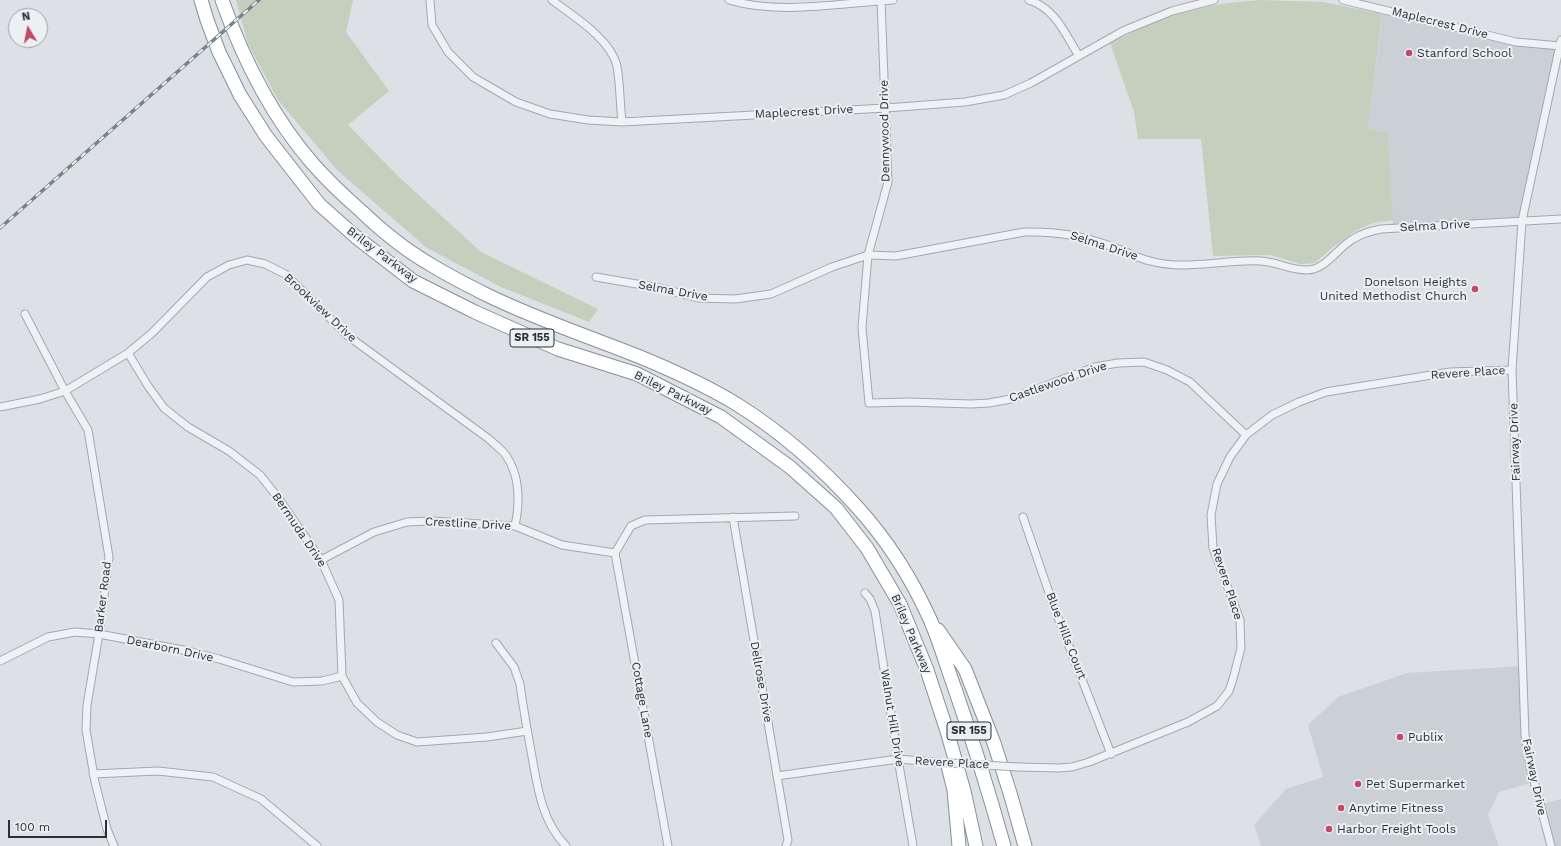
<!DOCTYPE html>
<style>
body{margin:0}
#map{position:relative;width:1561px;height:846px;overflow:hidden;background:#dde1e6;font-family:"Work Sans",sans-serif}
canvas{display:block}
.north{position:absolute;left:8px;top:8px;width:40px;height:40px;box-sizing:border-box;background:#ecf0f3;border:1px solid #9da3a9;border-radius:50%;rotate:350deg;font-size:11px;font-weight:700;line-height:16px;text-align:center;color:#27303b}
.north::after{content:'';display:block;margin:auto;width:14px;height:18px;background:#c44867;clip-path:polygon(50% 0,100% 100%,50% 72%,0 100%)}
.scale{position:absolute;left:8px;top:820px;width:99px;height:18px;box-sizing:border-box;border:2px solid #27303b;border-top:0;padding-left:5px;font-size:12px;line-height:14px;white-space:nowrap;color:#27303b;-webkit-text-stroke:3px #ecf0f3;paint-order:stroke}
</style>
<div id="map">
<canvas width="1561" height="846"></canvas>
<div class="north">N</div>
<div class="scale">100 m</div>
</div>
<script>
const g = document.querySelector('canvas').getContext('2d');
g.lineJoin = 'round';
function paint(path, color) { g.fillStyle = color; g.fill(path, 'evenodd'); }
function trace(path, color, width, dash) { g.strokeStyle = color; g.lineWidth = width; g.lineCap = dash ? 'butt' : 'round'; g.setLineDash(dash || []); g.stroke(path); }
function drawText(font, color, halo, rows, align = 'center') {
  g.font = font + ' "Work Sans",sans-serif'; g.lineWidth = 4; g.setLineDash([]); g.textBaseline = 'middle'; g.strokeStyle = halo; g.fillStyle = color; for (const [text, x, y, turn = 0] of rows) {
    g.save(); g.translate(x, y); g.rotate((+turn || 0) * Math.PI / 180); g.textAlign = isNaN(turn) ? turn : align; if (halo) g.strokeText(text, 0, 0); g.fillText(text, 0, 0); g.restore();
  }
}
const built = new Path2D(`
 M1383 9 1516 42 1560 46 1522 221 1393 228 1388 133 1368 129Z
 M1522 666 1525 735 1534 782 1499 792 1488 815 1499 846H1261L1254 825 1286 789 1323 777 1308 725 1338 697 1407 673Z
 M1561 799V846H1551L1540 805Z`);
const green = new Path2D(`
 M236 0H353L346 32 389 91 348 125 399 177 481 252 598 309 589 322 501 287 427 248 338 171 278 100 248 44Z
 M1261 0 1324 2 1382 14 1368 129 1388 133 1393 220 1373 223 1357 230 1333 247 1315 263 1300 264 1271 255 1213 256 1201 139H1138L1134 112 1110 43C1135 31 1161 18 1187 11 1212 4 1236 2 1261 0Z`);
const street = new Path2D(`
 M430 0 432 25 448 52 473 77 516 102 550 114 588 120 622 122 886 108 965 102 1004 95 1031 83 1123 31 1172 11 1214 0
 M552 0C573 16 611 39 617 66 620 84 620 103 622 122
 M729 0C778 15 842 3 893 0
 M881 0 888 182 868 255 862 328 869 403 908 402 971 404 989 403 1011 399 1095 367 1118 363 1144 362 1167 370 1190 382 1246 435
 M1029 0C1056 9 1065 34 1079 56
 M1343 0 1516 42 1561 46
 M596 277 660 288 698 298 735 299 771 294 832 267 868 255 896 256 1024 232C1057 231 1083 236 1113 247 1125 251 1137 258 1150 261 1186 271 1225 259 1261 261 1277 262 1290 270 1306 270 1325 271 1337 248 1353 239 1361 234 1371 231 1381 229L1561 219
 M25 314 65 391 88 430 109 557 99 634 87 705 86 730 95 782 107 829 114 846
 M128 353 148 386 164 408 188 427 229 451 260 475 279 499 321 560 339 600 342 676 357 703 377 722 397 735 417 742 487 737 527 731
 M0 407 40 399 65 391 128 353 152 333 207 277 229 265 247 260 265 264 285 274 348 336 489 439C494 444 501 449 505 454 520 475 520 502 515 526
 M733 517 788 840 786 846
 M1023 517 1055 610 1111 754
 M615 553 668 846
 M321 560 374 532 407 522 431 521 515 526 562 545 615 553 631 526 645 520 795 516
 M865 593 870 599 875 611 898 759 913 846
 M496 643 514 667 520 684C523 707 527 729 531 751 537 784 541 821 566 846
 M0 661 48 637 75 632 99 634 188 651 219 659 293 682 322 681 342 676
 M1018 767 1059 768 1072 767 1089 762 1188 722 1217 706 1229 691 1233 679 1241 648 1240 620 1213 548 1211 515 1217 484 1230 457 1246 435 1272 415 1299 402 1326 392 1450 372 1512 370
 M93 774 158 771 213 777 261 799 317 846
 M777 776 898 759 934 762
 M1551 846 1530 766 1525 735 1512 370 1522 221 1561 40`);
const highway = new Path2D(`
 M201 0 207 20 219 52 240 95 266 136 319 204 356 237 413 281 475 312 558 349 637 374 721 417 790 467 836 508 867 548 900 604 927 670 947 731 964 791 976 846
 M222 0C243 59 272 117 313 164 328 181 344 196 361 211 381 230 404 249 428 263 447 275 467 285 487 295 538 320 593 338 645 359 676 372 709 387 738 405 781 432 824 470 858 508 886 539 910 576 928 615 939 638 946 665 955 689 973 741 989 793 1004 846
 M938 630 965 669 994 743 1010 793 1025 846
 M948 766 954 790 959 846`);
const rail = new Path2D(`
 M0 228 259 0`);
const streetBridge = new Path2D(`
 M934 762 1018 767`);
const markers = [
 [1409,53,4,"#c44867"],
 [1475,289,4,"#c44867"],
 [1400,737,4,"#c44867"],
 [1358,784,4,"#c44867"],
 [1341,808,4,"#c44867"],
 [1329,829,4,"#c44867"]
];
const shields = [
 [532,338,44],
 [969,731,44]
];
const shieldNames = [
 ["SR 155",532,338],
 ["SR 155",969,731]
];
const streetNames = [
 ["Maplecrest Drive",1440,23,14],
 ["Maplecrest Drive",804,112,-3],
 ["Dennywood Drive",885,131,-91],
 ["Selma Drive",1435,226,-3],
 ["Selma Drive",1104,246,18],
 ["Briley Parkway",382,255,37],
 ["Selma Drive",673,291,10],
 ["Brookview Drive",320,308,43],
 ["Revere Place",1468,373,-4],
 ["Castlewood Drive",1058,382,-19],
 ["Briley Parkway",673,393,26],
 ["Fairway Drive",1515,442,-92],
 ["Crestline Drive",468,524,3],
 ["Bermuda Drive",299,530,56],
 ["Revere Place",1227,584,72],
 ["Barker Road",103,597,-83],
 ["Briley Parkway",911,634,67],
 ["Blue Hills Court",1066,636,69],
 ["Dearborn Drive",170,649,12],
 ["Dellrose Drive",761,682,80],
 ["Cottage Lane",642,700,80],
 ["Walnut Hill Drive",892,718,81],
 ["Revere Place",952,763,3],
 ["Fairway Drive",1534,777,78]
];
const poiNames = [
 ["Stanford School",1417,53],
 ["Donelson Heights",1467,282,"right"],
 ["United Methodist Church",1467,296,"right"],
 ["Publix",1408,737],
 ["Pet Supermarket",1366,784],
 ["Anytime Fitness",1349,808],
 ["Harbor Freight Tools",1337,829]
];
paint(built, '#cbd0d7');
paint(green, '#c4cfbe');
trace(street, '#a3a8af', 9);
trace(highway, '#85909b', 15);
trace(street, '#eff1f4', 7);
trace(highway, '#fff', 13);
trace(rail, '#77828e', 3.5);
trace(rail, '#ecf0f3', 2, [6]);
trace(streetBridge, '#a3a8af', 9, []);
trace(streetBridge, '#eff1f4', 7);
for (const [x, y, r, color] of markers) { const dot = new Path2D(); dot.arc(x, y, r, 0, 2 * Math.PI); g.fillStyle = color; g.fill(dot); trace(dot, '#ecf0f3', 1.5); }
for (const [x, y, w] of shields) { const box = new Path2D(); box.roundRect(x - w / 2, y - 9, w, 18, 3); g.fillStyle = '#ecf0f3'; g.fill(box); trace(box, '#27303b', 1); }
drawText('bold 11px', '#27303b', null, shieldNames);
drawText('12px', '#27303b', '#ecf0f3', streetNames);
drawText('12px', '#27303b', '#ecf0f3', poiNames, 'left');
</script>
